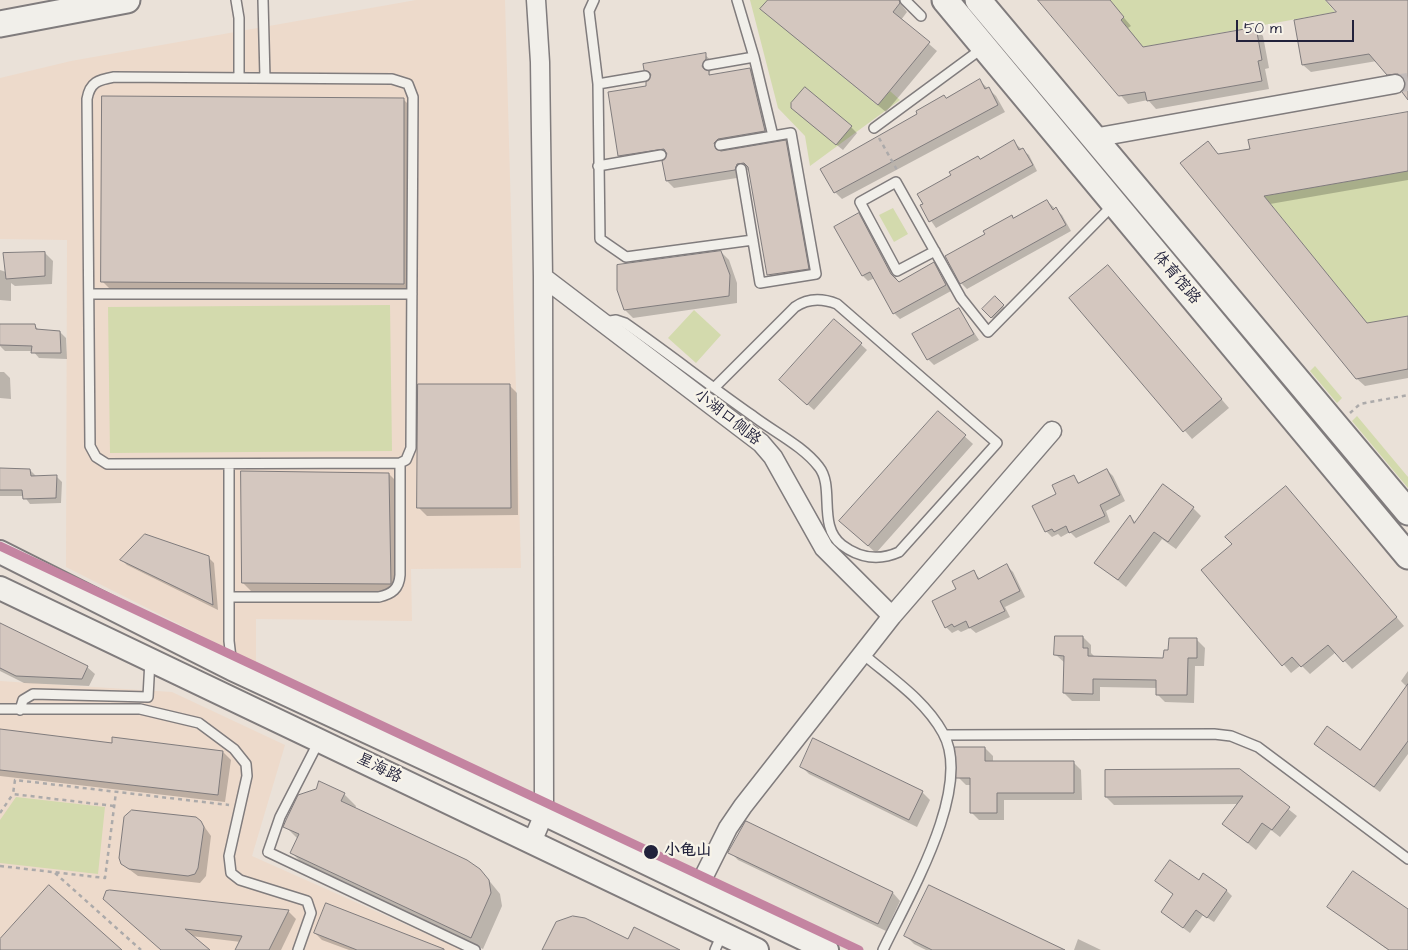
<!DOCTYPE html>
<meta charset="utf-8">
<style>
body{margin:0}
#map{position:relative;width:1408px;height:950px;overflow:hidden;background:#eae1d8;font-family:"Architects Daughter",sans-serif}
canvas{display:block}
.scale{position:absolute;left:1236px;top:20px;width:118px;height:22px;box-sizing:border-box;border:2px solid #22223b;border-top:0;padding-left:6px;font-size:15px;line-height:18px;white-space:nowrap;color:#22223b;-webkit-text-stroke:4px #f7f3e8;paint-order:stroke}
</style>
<div id="map">
<canvas width="1408" height="950"></canvas>
<div class="scale">50 m</div>
</div>
<script>
const g = document.querySelector('canvas').getContext('2d');
g.lineJoin = 'round';
function paint(path, color) { g.fillStyle = color; g.fill(path, 'evenodd'); }
function trace(path, color, width, dash) { g.strokeStyle = color; g.lineWidth = width; g.lineCap = dash ? 'butt' : 'round'; g.setLineDash(dash || []); g.stroke(path); }
function drawText(font, color, halo, rows, align = 'center') {
  g.font = font + ' "Architects Daughter","LXGW WenKai TC",sans-serif'; g.lineWidth = 4.5; g.setLineDash([]); g.textBaseline = 'middle'; g.strokeStyle = halo; g.fillStyle = color; for (const [text, x, y, turn = 0] of rows) {
    g.save(); g.translate(x, y); g.rotate((+turn || 0) * Math.PI / 180); g.textAlign = isNaN(turn) ? turn : align; if (halo) g.strokeText(text, 0, 0); g.fillText(text, 0, 0); g.restore();
  }
}
const built = new Path2D(`
 M416 0H505L521 568 411 569 412 621 256 619V663L66 567 67 240 0 239V78L71 61Z
 M0 681 172 692 285 745 252 856 463 950H0Z`);
const green = new Path2D(`
 M750 0H768L761 9 877 105 890 91 900 100 810 166 805 136 778 108Z
 M1110 0H1325L1335 12 1143 47 1121 20Z
 M1408 171V316L1367 323 1264 196Z
 M893 208 908 234 894 242 879 215Z
 M390 305 392 451 110 453 108 307Z
 M694 310 721 335 696 363 668 338Z
 M1315 366 1342 398 1337 403 1310 371Z
 M1357 416 1408 477V488L1352 421Z
 M16 797 105 807 98 874 0 863V820Z`);
const shadow = new Path2D(`
 M770 0H898L907 12 901 20 937 51 886 112 770 17Z
 M1040 0H1109L1131 26 1128 28 1144 48 1255 28 1263 36 1269 68 1265 69 1269 89 1156 109 1148 100 1128 104Z
 M1343 0H1408V98L1405 81 1396 82 1377 61 1311 72 1303 65 1338 13Z
 M705 55 713 62 714 67 709 73 711 76 750 70 758 77 772 138 727 146 721 152 786 142 793 149 816 276 776 283 769 275 750 171 747 170 743 177 674 188 667 181 670 156 627 163 619 155 652 76 645 69Z
 M980 81 996 96 1005 112 842 199 835 192 947 99Z
 M403 99 411 107V292L110 289 102 281Z
 M798 114 851 127 857 133 843 150Z
 M1408 115V180L1270 204 1368 324 1408 317V378L1365 386 1356 378 1208 143 1219 155Z
 M1013 142 1029 155 1037 171 936 228 921 206 953 176Z
 M1047 201 1062 215 1071 231 967 289 961 283 1014 219Z
 M859 215 865 221 899 283 934 264 951 291 900 319 894 313 875 278 868 281 863 276Z
 M721 252 729 260 737 283V303L633 318 625 310Z
 M45 253 53 261 52 284 15 286 11 283V301L0 300V270L6 272Z
 M1108 266 1229 408 1192 439 1071 298Z
 M995 298 1005 308 993 319 984 309Z
 M959 310 979 340 934 365 928 359Z
 M834 320 867 350 814 410 787 386Z
 M34 325 40 331 60 332 66 338 67 359 39 358 33 351H5L0 346V326Z
 M0 372H4L10 378 11 399 0 398Z
 M509 385 517 393 518 515 427 516 419 508Z
 M938 412 973 444 876 553 849 529Z
 M0 469 30 470 36 476H56L62 482 61 503 30 504 24 496H0Z
 M1107 470 1113 476 1125 501 1106 511 1110 522 1076 538 1070 532 1061 537 1058 534 1052 537 1046 531 1058 494 1073 476 1080 484Z
 M389 474 397 482 398 591H251L243 583Z
 M1294 496 1404 626 1352 669 1336 652 1310 674 1301 665 1291 673 1203 570Z
 M1193 508 1201 516 1176 549 1162 539 1126 587 1096 563 1130 517 1136 523Z
 M208 557 214 563 218 610 127 565 122 560Z
 M1007 566 1013 572 1025 597 1005 607 1010 617 976 633 970 628 961 632 958 630 952 633 946 627 958 590 974 572 980 579Z
 M0 624 87 667 95 674 89 686 24 683 0 671Z
 M1083 637 1091 645V653L1096 658 1164 659 1169 651 1197 640 1205 648 1204 666H1195L1194 703 1165 702 1157 694V688L1100 687V701H1072L1064 693 1065 663 1056 655Z
 M1408 671V754L1380 792 1321 749 1360 751 1407 687 1401 681Z
 M0 731 113 745 223 752 231 760 225 802 0 776Z
 M985 748 993 756V762H1073L1081 770 1082 800H1004V820H979L971 812V785H966L958 777Z
 M801 766 922 792 930 800 917 827 809 774Z
 M1240 771 1297 816 1280 837 1271 830 1256 850 1224 824 1239 804 1114 805 1106 797Z
 M344 794 356 806 355 809 487 878 500 894 502 906 483 949 303 864 291 852 298 839 285 826Z
 M201 822 211 836 206 876 200 883 138 876 126 867Z
 M730 852 893 893 900 901 886 931 738 860Z
 M1157 881H1200L1226 890 1232 896 1214 922 1203 915 1190 933 1162 912 1174 895Z
 M107 892 288 911 296 919 281 950H237L241 942 191 936 208 950H161Z
 M1329 907 1408 911V950H1388Z
 M315 933 441 950H349L322 940Z
 M906 936 1062 950H926L914 944Z
 M1078 939 1101 950H1074Z`);
const building = new Path2D(`
 M768 0H899L900 3 893 12 930 42 878 105 760 9Z
 M1038 0H1110L1124 17 1121 20 1143 47 1256 27 1262 60 1258 61 1262 81 1147 101 1145 92 1119 96Z
 M1326 0H1408V100L1402 92 1405 87 1403 78 1398 74 1387 75 1369 54 1302 65 1294 20 1336 12Z
 M706 53V59L702 66 704 69 709 71V75L750 68 765 131 718 139 714 143 716 149 721 151 786 140 809 269 767 275 748 167 744 163 737 164 735 170 666 181 662 161 667 154 664 149 618 156 608 92 646 86V82L651 75 649 72 644 70 643 64Z
 M980 79 985 89 989 87 998 105 834 193 820 169 917 114 916 111 944 95 946 98Z
 M805 87 852 126 836 145 791 108V103Z
 M102 96 404 98V284L101 282Z
 M1408 112V171L1264 196 1367 323 1408 316V369L1356 379 1180 163 1208 141 1218 154 1250 149 1248 140Z
 M1014 140 1019 150 1023 148 1033 165 929 222 920 205 923 204 917 194 951 175 949 172 978 156 980 159Z
 M1047 200 1053 210 1056 207 1066 225 960 284 945 256 985 234 983 231 1012 215 1013 218Z
 M859 213 891 274 899 282 934 262 946 285 893 314 870 272 862 276 834 227Z
 M721 251 730 275 729 296 624 310 617 290V265Z
 M45 252V276L6 279 3 253Z
 M1108 265 1222 399 1183 432 1069 298Z
 M995 296 1004 305 991 318 982 309Z
 M959 308 974 334 927 360 912 334Z
 M834 319 862 343 807 405 779 380Z
 M0 324H35L36 329 60 331 61 353H31L32 346 0 345Z
 M418 384H510L511 508H417Z
 M938 411 966 435 868 546 839 521Z
 M0 468 30 469 31 476 57 475 56 498 23 499 22 490H0Z
 M1107 469 1120 495 1100 505 1105 516 1069 533 1066 526 1054 532 1052 529 1045 532 1032 506 1056 494 1052 485 1074 475 1078 483Z
 M241 471 389 473 391 584 242 583Z
 M1163 484 1194 507 1168 542 1154 532 1118 580 1094 563 1130 515 1134 523Z
 M1286 486 1397 617 1343 662 1328 645 1301 667 1292 657 1282 666 1201 570 1232 544 1225 537Z
 M145 534 209 556 213 605 120 560Z
 M1007 564 1020 591 1000 601 1005 611 969 628 966 621 954 627 952 624 945 628 932 601 956 589 952 581 974 570 978 579Z
 M0 623 88 666 82 679 16 676 0 668Z
 M1055 636H1083V648H1088V656L1163 658 1164 650H1168L1169 638H1197V658H1188L1187 695H1156V680L1093 679V694L1063 693 1064 656 1054 655Z
 M1408 684V741L1374 787 1314 744 1327 726 1360 750Z
 M0 729 112 743V737L223 751 218 795 0 770Z
 M813 738 923 791 909 820 800 767Z
 M955 747H985V761H1074V793H997V813H970V778H956Z
 M1240 769 1290 807 1272 830 1262 823 1248 843 1222 824 1243 796 1105 797V770Z
 M319 781 345 793 341 801 467 860 480 869 489 880 491 893 471 938 290 853 299 834 283 827 286 820 298 795 316 789Z
 M132 810 196 817 201 821 204 827 198 868 195 874 188 876 129 869 121 864 119 858 124 817Z
 M746 821 893 892 878 924 728 853Z
 M1170 860 1199 880 1203 873 1227 890 1207 918 1196 910 1183 928 1161 912 1173 894 1155 881Z
 M1353 871 1408 909V950H1389L1327 907Z
 M49 885 122 950H0V939Z
 M929 885 1065 950H932L904 936Z
 M110 890 235 904 289 910 269 950H235L242 936 185 929 210 950H161L103 899 106 891Z
 M326 903 444 949V950H357L314 933Z
 M573 916 585 918 628 939 634 927 680 950H542L556 922Z`);
const minorTunnel = new Path2D(`
 M1395 84 1408 82`);
const path = new Path2D(`
 M879 138 897 170
 M1350 413 1360 404 1408 395
 M114 806 13 794 15 780 229 805
 M0 813 13 794
 M0 866 105 878 116 792
 M55 873 141 950`);
const service = new Path2D(`
 M236 0 239 18V78
 M263 0 265 78
 M594 0 589 11 598 84 600 239 626 257 753 240
 M737 0 754 57 773 136
 M905 0 921 16
 M708 65 754 57
 M114 77 392 79 408 84 413 97 411 448 406 460 400 463 107 464 96 457 90 446 87 99C90 82 98 80 114 77Z
 M598 84 645 76
 M874 128 984 47
 M720 145 791 133 816 274 760 283 741 169
 M598 166 661 155
 M935 251 897 271 860 202 896 182 961 298 988 332 1114 204
 M89 294H412
 M604 322 616 320 625 323C668 353 710 386 753 416 774 432 803 446 819 467 835 487 817 526 842 545 859 558 879 561 899 552L997 443 837 304C822 298 808 298 795 307L714 388
 M229 464V641L232 666
 M229 597H379C392 594 399 589 400 575V463
 M863 654C891 678 925 700 943 733 974 788 907 899 883 950
 M0 709H140L199 723 234 749 246 764 247 776 229 856 231 873 240 880 307 901 311 913 298 950
 M20 710 23 700 33 694 148 697 150 660
 M945 735 1214 734 1231 736 1258 747 1408 859
 M319 741 280 817 268 852 475 950
 M715 950 722 934`);
const minor = new Path2D(`
 M1093 138 1395 84
 M543 277 761 443 773 457 824 548 892 616
 M532 842 544 814 543 277 540 62 536 0
 M698 888 728 828 743 806 892 616 1052 431`);
const tertiary = new Path2D(`
 M0 552 232 669 544 814 827 950
 M0 588 757 950`);
const secondary = new Path2D(`
 M945 0 1408 556
 M978 0 1408 512
 M0 24 127 0`);
const metro1 = new Path2D(`
 M0 546 859 950`);
const markers = [
 [651,852,8,"#22223b"]
];
const streetNames = [
 ["体育馆路",1176,278,50],
 ["小湖口侧路",727,418,38],
 ["星海路",379,769,26]
];
const stopNames = [
 ["小龟山",664,852]
];
paint(built, '#eddacb');
paint(green, '#d3daad');
paint(shadow, '#0003');
paint(building, '#d4c7bf');
trace(building, '#807c7d', 1);
trace(minorTunnel, '#c2bbb9', 18, [18, 9]);
trace(service, '#807c7d', 12);
trace(minor, '#807c7d', 21);
trace(tertiary, '#807c7d', 26);
trace(secondary, '#807c7d', 29);
trace(path, '#acaaaa', 2.5, [4, 4]);
trace(service, '#f1efea', 9);
trace(minor, '#f1efea', 18);
trace(tertiary, '#f1efea', 22);
trace(secondary, '#f1efea', 25);
trace(metro1, '#c484a1', 9);
for (const [x, y, r, color] of markers) { const dot = new Path2D(); dot.arc(x, y, r, 0, 2 * Math.PI); g.fillStyle = color; g.fill(dot); trace(dot, '#f7f3e8', 2); }
drawText('16px', '#22223b', '#f7f3e8', streetNames);
drawText('bold 16px', '#22223b', '#f7f3e8', stopNames, 'left');
</script>
